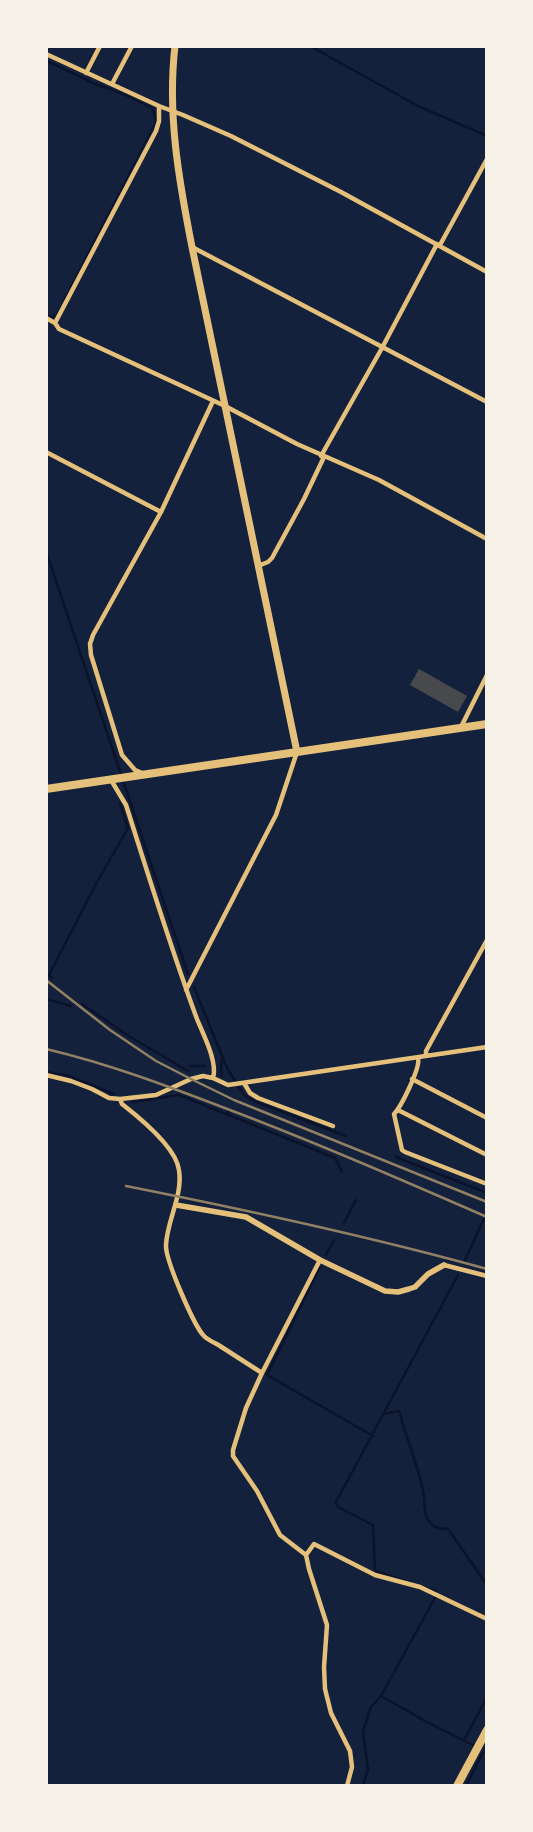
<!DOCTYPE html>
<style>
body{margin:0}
#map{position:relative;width:533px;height:1832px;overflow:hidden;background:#14213d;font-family:Inter,sans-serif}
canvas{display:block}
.frame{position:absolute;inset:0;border:48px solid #f6f1e7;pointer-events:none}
</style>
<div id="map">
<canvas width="533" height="1832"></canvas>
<div class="frame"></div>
</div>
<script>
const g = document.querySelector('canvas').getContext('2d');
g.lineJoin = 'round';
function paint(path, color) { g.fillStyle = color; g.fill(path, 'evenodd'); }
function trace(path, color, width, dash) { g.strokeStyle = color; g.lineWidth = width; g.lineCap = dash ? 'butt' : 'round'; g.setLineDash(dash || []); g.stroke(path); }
const water = new Path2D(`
 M46 59 90 80 89 82 46 62Z
 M100 84 128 95 154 108 157 121 56 319H53L46 314 52 316 56 314 155 122 152 109 127 97 99 86Z`);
const stream = new Path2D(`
 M310 46 418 106 487 136
 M86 80 102 87
 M46 551 188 974
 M52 978 49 975 97 882 128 828 120 804
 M194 987 227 1068 244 1095 256 1102 346 1136
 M46 999 71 1006
 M82 1004 127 1035 188 1071
 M190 1066H205
 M46 1072 69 1076 114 1094
 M222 1076 221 1069 222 1057
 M133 1102 179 1095 335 1158 342 1172
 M228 1110 229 1116
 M396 1157 487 1193
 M344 1223 356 1200
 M326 1255 334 1240
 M464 1262 484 1219
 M320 1267 267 1375 373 1436
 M384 1414 399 1411C406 1437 417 1463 423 1490 425 1499 423 1512 428 1520 433 1528 440 1529 448 1529L487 1585
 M381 1696 427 1722 473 1745
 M464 1740 487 1697
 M363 1786 368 1769 363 1731 371 1707 381 1696 436 1596V1591L375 1571 373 1525 338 1507 336 1502 458 1275
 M466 1786 483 1752`);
const building = new Path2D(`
 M419 669 467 696 458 712 410 685Z`);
const minor = new Path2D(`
 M46 54 159 106 183 115 231 136 341 192 487 272
 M86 73 100 46
 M112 84 132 46
 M440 245 487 159
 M192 247 487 402
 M46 318 55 323 59 329 225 406 297 444 379 480 487 539
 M55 323 156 131 159 121V106
 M46 452 161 512
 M321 456 382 348 437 244
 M258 566 268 562 272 558 304 499 324 457
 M461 727 487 675
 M142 773 135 770 122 755 91 655 90 644 93 635 161 512 213 401
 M111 780 126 805C149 877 171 949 197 1019 203 1034 218 1062 213 1078
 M186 990 276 815 297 752
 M426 1056V1051L487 940
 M418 1058C421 1067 401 1107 394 1114L402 1150 405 1152 487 1184
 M46 1075 71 1081 92 1089 109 1098 120 1099 156 1095 191 1079 203 1076 213 1078 228 1085 487 1047
 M412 1079 487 1118
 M244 1083 250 1093 258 1098 333 1126
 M120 1099 122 1104C140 1118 176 1147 179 1170 183 1196 167 1220 166 1245 165 1259 194 1326 204 1336 208 1340 215 1343 220 1346 234 1355 248 1364 262 1373
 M398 1110 487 1155
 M320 1260 262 1373 246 1408 233 1450V1456L257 1491 280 1535 306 1555 309 1569 327 1625 324 1667 325 1689 331 1713 350 1751 352 1767 347 1786
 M444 1265 487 1276
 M306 1555 314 1544 375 1575 420 1587 487 1619`);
const tertiary = new Path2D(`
 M176 1205 246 1217 320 1260 385 1291 398 1292 409 1289 415 1287 428 1274 444 1265`);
const secondary = new Path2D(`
 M175 46C167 114 179 181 192 247L297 752`);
const primary = new Path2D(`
 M457 1786 487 1730`);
const trunk = new Path2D(`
 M46 789 487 724`);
const rail = new Path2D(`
 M46 980 110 1030 156 1061 191 1079 234 1100 487 1202
 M46 1049C110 1064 170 1087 230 1110 317 1143 402 1180 487 1217
 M126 1186C247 1210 368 1236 487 1269`);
paint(water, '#0b132b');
trace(stream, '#0b132b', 2.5);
paint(building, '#48494c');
trace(minor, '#e5c07b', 4.5);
trace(tertiary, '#e5c07b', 5.5);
trace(secondary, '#e5c07b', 7);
trace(primary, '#e5c07b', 8);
trace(trunk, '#e5c07b', 8);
trace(rail, '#918062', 2.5);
</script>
